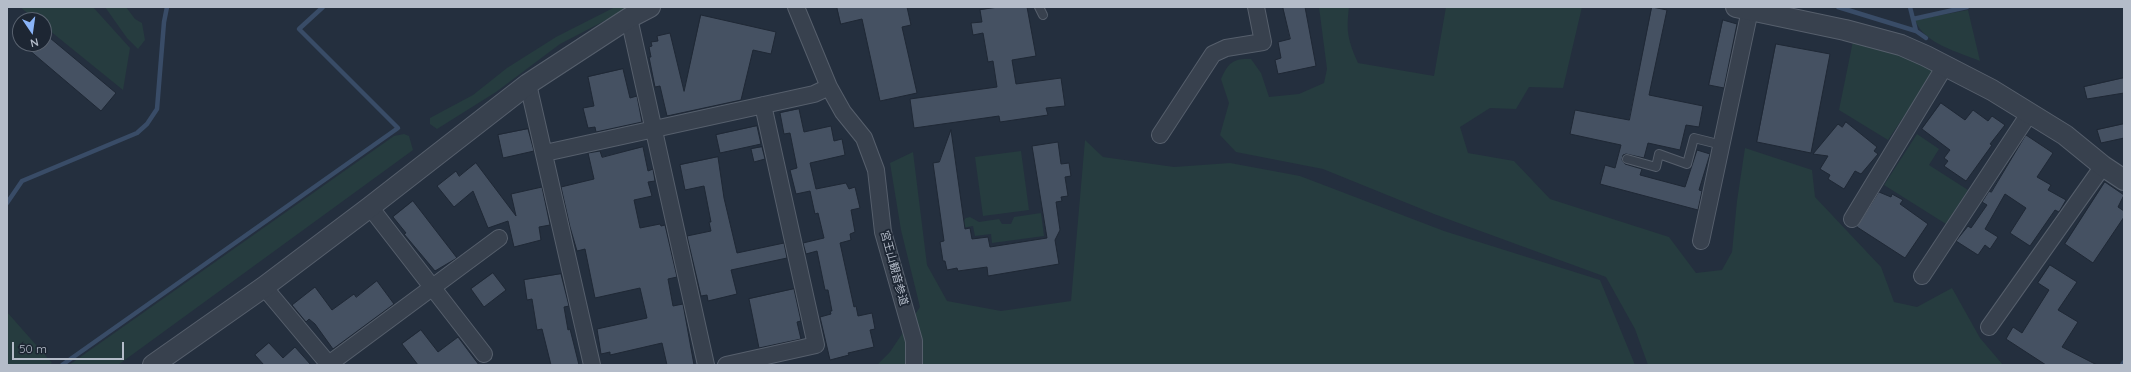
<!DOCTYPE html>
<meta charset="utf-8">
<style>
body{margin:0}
#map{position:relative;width:2131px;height:372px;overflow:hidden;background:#242f3e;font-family:Quicksand,sans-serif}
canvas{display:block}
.frame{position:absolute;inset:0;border:8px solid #b4bcc9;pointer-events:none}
.north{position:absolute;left:12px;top:12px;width:40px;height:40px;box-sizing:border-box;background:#1d2633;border:1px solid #59626f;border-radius:50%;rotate:167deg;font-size:11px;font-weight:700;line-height:16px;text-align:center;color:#b4bcc9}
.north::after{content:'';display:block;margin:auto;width:14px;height:18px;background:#8ab4f8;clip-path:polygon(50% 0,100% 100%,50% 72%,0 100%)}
.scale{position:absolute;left:12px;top:342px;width:112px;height:18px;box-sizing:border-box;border:2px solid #b4bcc9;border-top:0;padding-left:5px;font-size:12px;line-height:14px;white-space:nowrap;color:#b4bcc9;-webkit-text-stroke:3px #1d2633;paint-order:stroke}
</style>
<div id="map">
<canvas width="2131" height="372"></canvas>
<div class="frame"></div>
<div class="north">N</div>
<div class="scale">50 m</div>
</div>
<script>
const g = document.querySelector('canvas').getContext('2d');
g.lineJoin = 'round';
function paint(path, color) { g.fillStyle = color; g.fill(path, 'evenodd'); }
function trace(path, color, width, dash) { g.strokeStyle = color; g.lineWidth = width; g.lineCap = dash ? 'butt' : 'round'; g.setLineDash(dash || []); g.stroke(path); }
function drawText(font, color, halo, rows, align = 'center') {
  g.font = font + ' Quicksand,"Noto Sans JP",sans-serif'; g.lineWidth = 3.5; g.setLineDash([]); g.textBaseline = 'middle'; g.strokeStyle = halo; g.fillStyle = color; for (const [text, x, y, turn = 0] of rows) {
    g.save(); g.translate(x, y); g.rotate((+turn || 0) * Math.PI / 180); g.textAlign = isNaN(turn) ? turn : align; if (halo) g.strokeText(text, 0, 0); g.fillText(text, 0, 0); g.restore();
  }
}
const green = new Path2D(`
 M20 7H93L130 48 123 90 44 26V20H36Z
 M105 7H126L135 19 142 23 145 40 138 49 127 38Z
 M615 7H631L560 44 496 92 437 129 430 124V118L473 95 507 68 556 37Z
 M1319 7H1349C1346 32 1348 40 1358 63L1434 76 1446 7H1582L1563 88 1529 87 1516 109 1490 108 1460 127 1468 153 1514 161 1550 199 1669 237 1696 273 1722 270 1732 252 1737 201 1745 148 1812 170 1815 197 1881 267 1894 302 1917 307 1952 288 1980 338 2003 365H1648L1635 329 1606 277 1434 214 1323 169 1236 152 1220 135 1229 103 1221 79C1228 63 1233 58 1251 59L1261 73 1269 97 1299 94 1324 83 1327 69Z
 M1968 10 1980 61C1959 52 1924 44 1915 20Z
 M1853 41 1905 55 1935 70 1888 140 1839 110Z
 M404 134 409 136 413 150 118 365H69L394 136Z
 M1917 134 1939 149 1929 165 1968 190 1946 224 1884 185Z
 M1085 140 1103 157 1174 167 1230 163 1300 176 1444 231 1600 280 1635 365H877L890 352 920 307 901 230 890 163 913 152 927 265 947 301 1001 311 1071 301Z
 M1021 151 1029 210 983 216 975 157Z
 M1041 213 1044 236 992 243 991 234 975 236 973 226 956 229 966 218 970 217 979 222 999 219 1002 224H1011L1014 217Z
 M7 312 52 363 48 365H7Z`);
const stream = new Path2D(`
 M1838 7 1916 31
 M1910 7 1916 31 1926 38
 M1913 19 1967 7
 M7 203 22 181 137 133 147 124 157 109 164 22 167 7
 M62 365 398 128 299 29 323 7
 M2122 365 2124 362`);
const building = new Path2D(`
 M837 7H907L911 25 902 27 917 93 880 101 862 19 841 24Z
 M999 7H1027L1036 56 1012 60 1016 84 1061 78 1065 106 1046 108 1048 115 1000 122 999 116 914 128 910 99 997 87 993 61 988 62 983 33 973 35 971 23 982 22 980 10Z
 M1283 7H1305L1316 66 1278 74 1275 60 1281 58 1278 42 1290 39Z
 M1652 7 1667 10 1649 95 1703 106 1699 127 1686 125 1680 150 1648 143 1644 158 1626 154 1623 155 1622 160 1625 164 1642 169 1640 175 1685 187 1697 150 1710 154 1699 190 1702 191 1698 210 1600 184 1605 165 1615 168 1621 145 1570 134 1575 110 1629 120Z
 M701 15 776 32 771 54 753 50 741 100 667 116 660 86 655 87 649 57H651L649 47 652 46 651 42 658 41 657 36 670 33 684 91Z
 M1723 20 1737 24 1724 88 1709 85Z
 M44 33 116 93 101 111 22 44H44Z
 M1776 44 1830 54 1811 153 1757 142Z
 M623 69 630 98 637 96 642 122 596 132 595 127 588 128 583 108 594 106 588 77Z
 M2124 78V93L2087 99 2084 87Z
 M1941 103 1965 120 1973 110 1988 121 1992 116 2005 125 1990 144 1992 145 1966 181 1944 166 1948 161 1944 158 1950 150 1922 129Z
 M799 109 804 132 831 126 834 141 842 139 845 155 810 163 816 189 846 183 849 189 855 187 860 208 851 210 855 232 850 234 851 240 840 243 854 307 856 306 858 316 872 313 875 329 870 330 874 347 848 353 849 355 830 360 820 317 831 314 830 311H832L828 290H825L817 251 806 254 803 243 824 238 818 213 815 214 810 191 796 194 790 170 797 168 790 133 784 134 780 113Z
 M1846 122 1877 147 1874 151 1878 154 1861 174 1855 171 1844 189 1828 179 1830 175 1820 169 1828 156 1813 154 1838 124 1842 127Z
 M2124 124V138L2101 143 2097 130Z
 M757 126 761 144 720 153 716 135Z
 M528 129 534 151 503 158 498 135Z
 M951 130 965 229 970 228 972 239 988 237 990 247 1047 238 1032 146 1058 142 1061 164 1069 163 1071 176 1065 177 1068 196 1061 197 1062 201 1056 202 1060 230 1055 240 1059 264 988 276 987 267 958 271 957 268 947 270 945 261H943L940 242 944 241 933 163 939 162Z
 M2026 135 2053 153 2037 177 2051 185 2048 190 2066 200 2059 212 2055 210 2030 246 2010 233 2026 208 2005 194 1985 229 1998 237 1990 249 1985 245 1978 255 1956 241 1968 226 1971 228 1987 205 1982 202 1989 191 1991 192Z
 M643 147 648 171 653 169 655 181 648 182 652 196 634 200 640 228 660 224 661 226 665 225 677 277 668 279 673 306 683 304 694 365H667L662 343 610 355V352L601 354 597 329 647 318 640 288 595 298 585 249 577 251 570 227 561 187 594 179 588 153 600 151 602 157Z
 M762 147 765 159 754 162 751 149Z
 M718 157 724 198 737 253 784 243 787 258 731 270 737 294 708 301 707 295 701 296 687 236 711 231 709 222H711L704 186 685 190 680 165Z
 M476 163 516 216 511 194 542 187 550 225 539 227 541 240 514 247 508 221 488 228 473 191 454 207 437 186 456 171 459 176Z
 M2105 182 2124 195 2118 207 2124 211V217L2093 263 2065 244Z
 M1879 192 1891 197 1892 194 1903 200 1900 204 1928 224 1905 258 1857 227Z
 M413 201 457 258 435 271 404 234 406 233 393 217Z
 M2050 265 2077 282 2058 310 2078 322 2062 347 2097 365H2046L2006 339 2013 327 2022 333 2049 290 2038 283Z
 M493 273 506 290 484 307 471 289Z
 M561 274 569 306 564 307 568 330 570 329 579 365H551L542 329 537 330 532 299 527 300 524 280Z
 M377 281 394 304 333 349 315 324 309 319 306 322 292 305 315 287 332 310 354 294 356 297Z
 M794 289 801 321 797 322 801 339 759 348 749 299Z
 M421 330 438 352 458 337 479 365H418L402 344Z
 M269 343 283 358 295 347 311 365H264L255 355Z`);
const service = new Path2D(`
 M1039 7 1043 15
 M1627 159 1656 167 1659 154 1687 164 1694 138 1722 145`);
const minor = new Path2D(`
 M796 7 829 87 843 112 864 138 876 170 883 232 914 341V365
 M629 18 706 365
 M528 84 592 365
 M1160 135 1213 54 1226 48 1263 42 1256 7
 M545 153 814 94 829 87
 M370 207 484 354
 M1852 219 1945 66
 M1701 241 1750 10
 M1922 276 2029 114
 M264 287 326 361H333L499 238
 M1989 327 2103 166
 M726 365 816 345 763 105`);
const tertiary = new Path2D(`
 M1736 7 1845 30 1901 45 1926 56 1992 90 2065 135 2103 166 2124 180
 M153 365 264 287 370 207 528 84 629 18 650 7`);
const streetNames = [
 ["宮王山観音参道",894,268,75]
];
paint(green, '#263c3f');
trace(stream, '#394c67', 4.5);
paint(building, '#455162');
trace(building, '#1f2835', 1);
trace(service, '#565f6c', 10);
trace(minor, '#565f6c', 18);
trace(tertiary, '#565f6c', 22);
trace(service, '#38414e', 8);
trace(minor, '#38414e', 16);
trace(tertiary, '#38414e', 20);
drawText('11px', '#b4bcc9', '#1d2633', streetNames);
</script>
